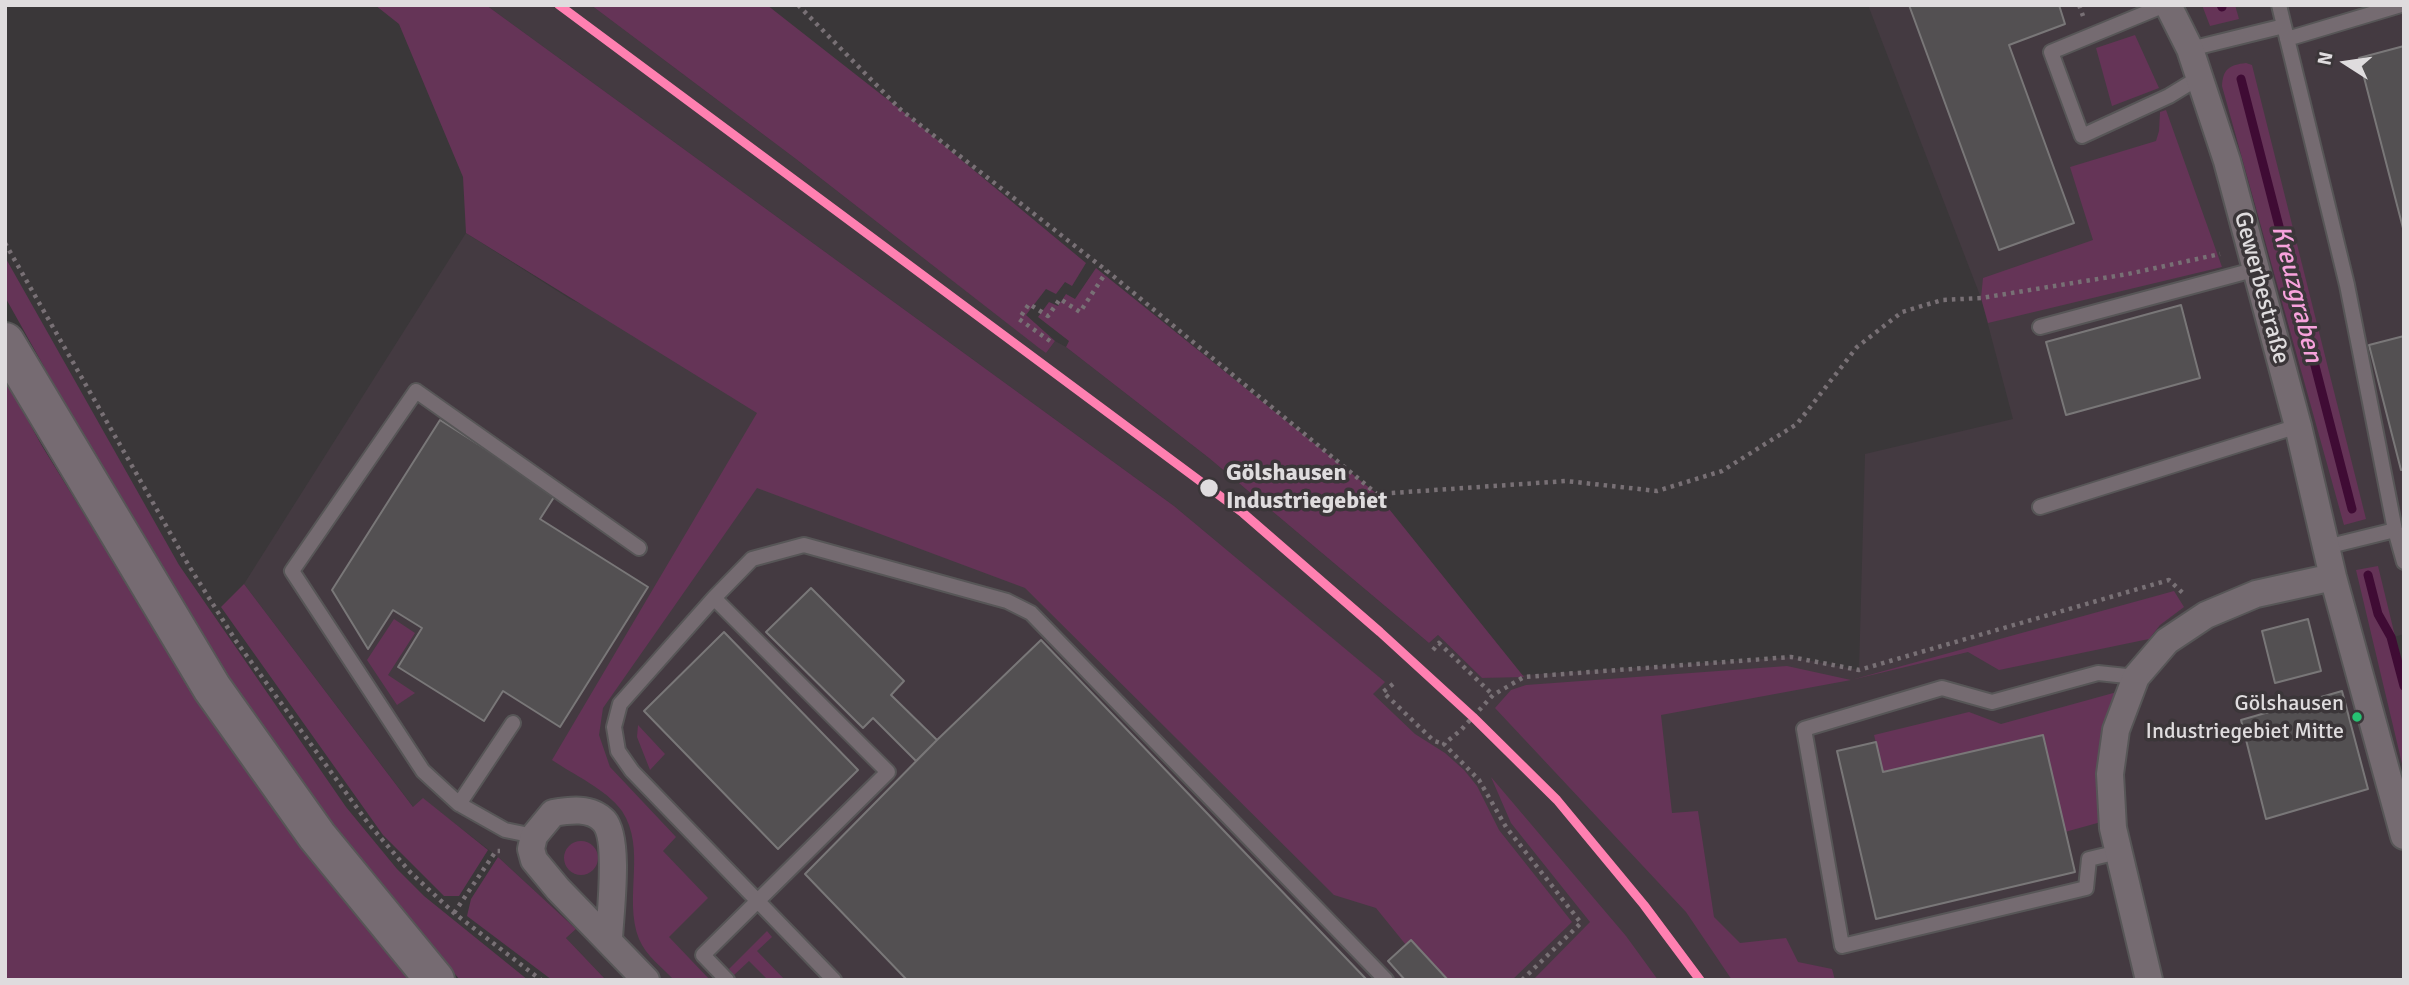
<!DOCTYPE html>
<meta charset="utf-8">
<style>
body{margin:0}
#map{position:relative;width:2409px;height:985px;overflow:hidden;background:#3a3739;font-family:Signika,sans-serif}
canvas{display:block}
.frame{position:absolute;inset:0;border:7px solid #dfdcde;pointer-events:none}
.north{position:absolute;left:2311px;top:28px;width:70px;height:70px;-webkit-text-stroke:5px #3b3639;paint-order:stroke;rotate:282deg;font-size:19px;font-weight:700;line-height:28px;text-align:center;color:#dfdcde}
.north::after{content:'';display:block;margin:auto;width:24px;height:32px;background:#dfdcde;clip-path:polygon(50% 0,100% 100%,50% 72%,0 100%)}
</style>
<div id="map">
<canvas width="2409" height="985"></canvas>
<div class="frame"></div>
<div class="north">N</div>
</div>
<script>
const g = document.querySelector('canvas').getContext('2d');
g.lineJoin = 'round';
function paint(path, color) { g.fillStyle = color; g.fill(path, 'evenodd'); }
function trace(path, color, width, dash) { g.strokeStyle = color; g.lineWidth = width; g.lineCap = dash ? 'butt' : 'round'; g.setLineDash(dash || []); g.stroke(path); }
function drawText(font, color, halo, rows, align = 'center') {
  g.font = font + ' Signika,sans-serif'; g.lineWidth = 7; g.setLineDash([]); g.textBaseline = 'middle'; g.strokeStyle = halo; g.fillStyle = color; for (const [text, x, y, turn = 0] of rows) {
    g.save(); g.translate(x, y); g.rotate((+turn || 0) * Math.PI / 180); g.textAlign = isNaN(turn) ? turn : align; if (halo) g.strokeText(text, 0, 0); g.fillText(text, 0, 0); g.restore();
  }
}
const built = new Path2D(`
 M486 5H591L796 159 1046 353 1055 341 1066 347 1209 458 1429 643 1438 635 1482 678 1791 657 1859 670 1865 454 2013 419 1981 298 1868 5H2404V634L2391 638 2404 686V980H606L566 938 576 929 498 857 423 799 414 808 244 584 466 233 570 299 1384 682 1174 506Z`);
const green = new Path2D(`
 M375 5H486L1174 506 1385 682 1373 694 1415 734 1445 753 1464 770 1477 786 1499 830 1572 922 1512 980H1448L1412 941 1406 945 1376 908 1334 895 1025 588 757 488 603 708 599 735 610 767 676 837 663 851 708 898 669 937 710 980H674C662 967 646 956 639 939 623 898 647 849 622 811 606 789 574 775 552 760L757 413 466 233 463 177 399 24Z
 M591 5H767L901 110 1086 263 1072 286 1065 282 1056 294 1046 289 1026 315 1055 341 1046 353 1039 348 796 159Z
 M2202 5H2235L2239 19 2210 26Z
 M2135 35 2159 88 2112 106 2096 48Z
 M2246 63 2252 65 2366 519 2344 525 2222 86C2223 69 2229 65 2246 63Z
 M2166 110 2222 267 1988 323 1981 298 1983 278 2093 240 2070 167 2156 141 2159 131 2160 112Z
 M5 257 179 565 346 807 397 869 424 896 528 980H460L344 842 241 701 166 584 5 297Z
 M1096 268 1377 494 1524 677 1482 678 1438 635 1429 643 1209 458 1066 347 1069 341 1038 317 1049 302 1058 306 1066 294 1075 299Z
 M5 379 42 446 178 667 411 980H5Z
 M2378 566 2395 636 2391 638 2404 686V772L2356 570Z
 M244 584 413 807 423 798 488 850 459 896H444L383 835 221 607Z
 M2174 591 2184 607 2160 625 2149 639 1999 670 1968 652 1851 680 1661 715 1672 813 1698 811 1714 917 1740 943 1786 938 1798 962 1832 969 1835 980H1732L1686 912 1495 708 1511 690 1526 685 1787 666 1851 680Z
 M394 619 415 633 388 675 415 693 397 705 367 660Z
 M2117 692C2099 736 2102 776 2101 822L2065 832 2043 735 1883 772 1874 735 1969 712 2001 724Z
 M638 725 665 754 650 770 637 737Z
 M1491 777 1626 936 1658 980H1533L1590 922 1511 823Z
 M564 858a17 17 0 1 1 34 0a17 17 0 1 1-34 0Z
 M498 857 576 929 566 938 606 980H552L467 916 471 899Z
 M767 931 772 937 757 951 785 980H768L749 961 734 975 729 969Z`);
const stream = new Path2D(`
 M2221 5 2222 7
 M2241 79 2352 509
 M2368 575 2378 614 2391 637 2404 686`);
const building = new Path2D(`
 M1909 5H2062H2059L2065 24 2009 45 2074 223 1999 250Z
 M2404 46V232L2359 58Z
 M2181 305 2200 378 2066 415 2046 342Z
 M2404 336V469L2401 470 2369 345Z
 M440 420 556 494 540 519 648 587 560 727 503 691 484 721 398 667 422 628 393 610 368 649 332 590Z
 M811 588 904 681 891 695 937 740 916 761 873 718 863 728 766 632Z
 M2308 619 2321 671 2275 683 2262 631Z
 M724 632 858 770 778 849 644 711Z
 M1041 640 1367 980H907L805 874 937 740Z
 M2342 691 2368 789 2266 819 2241 720Z
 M2043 735 2075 872 1876 919 1837 751 1876 742 1883 772Z
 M1411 940 1448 980H1405L1388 961Z`);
const path = new Path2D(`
 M798 5 901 110 1107 271 1377 494 1566 481 1657 491 1722 471 1797 424 1857 347 1902 312 1942 300 1981 298 2128 274 2220 254
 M2079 5 2083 16
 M5 243 189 566 236 641 368 823 410 872 454 913 541 980
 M1050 341 1019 319 1029 304 1048 316 1060 299 1080 312 1107 271
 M1433 650 1439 643 1493 695
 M1393 684 1383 692 1434 741 1444 744
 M454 913 496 851H500
 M1522 980 1581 923 1506 827 1479 780 1444 744 1461 730 1493 695 1524 677 1791 657 1859 670 2169 580 2185 595`);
const service = new Path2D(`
 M2165 5 2051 52 2082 136 2169 96 2200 77
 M2279 5 2284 26
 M2287 39 2401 5
 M2190 49 2284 26 2347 285 2395 530 2404 562
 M2040 327 2257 269
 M2040 507 2298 426
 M2326 547 2395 530
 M714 598 888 772 703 955 727 980
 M513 723 459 804 505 830 534 836
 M459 804 423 771 292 571 416 391 639 548
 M2118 852 2089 859 2086 888 1842 946 1804 729 1942 688 1992 702 2098 673 2136 677
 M834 980 632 771 618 751 614 727 620 704 714 598 752 559 804 545 1007 601 1031 613 1386 980`);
const minor = new Path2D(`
 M2168 5 2190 49 2227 161 2298 426 2333 577 2404 836
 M609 939C610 914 620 839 604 821 591 807 570 810 553 813L534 836 531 849 534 860 558 889 646 980
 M2149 980 2113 828 2110 774 2116 730 2136 677 2167 641 2206 615 2256 594 2333 577`);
const primary = new Path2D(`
 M5 342 212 688 317 836 435 980`);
const rail1 = new Path2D(`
 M559 5 1243 513 1380 632 1473 717 1557 800 1644 905 1700 980`);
const markers = [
 [1209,488,10,"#dfdcde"],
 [2357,717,6,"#26c172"]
];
const busNames = [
 ["Gölshausen",2344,704],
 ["Industriegebiet Mitte",2344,732]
];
const streetNames = [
 ["Gewerbestraße",2261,288,75]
];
const stopNames = [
 ["Gölshausen",1226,474],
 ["Industriegebiet",1226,502]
];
const waterNames = [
 ["Kreuzgraben",2296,294,76]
];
paint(built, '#443a41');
paint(green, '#653457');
trace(stream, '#3f0b34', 9);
paint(building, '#535052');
trace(building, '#797778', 2);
trace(service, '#575657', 18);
trace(minor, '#575657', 30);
trace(primary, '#575657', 42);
trace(path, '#787075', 4.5, [3.5, 5]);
trace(service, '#756b71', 14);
trace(minor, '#756b71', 26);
trace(primary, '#766b72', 38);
trace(rail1, '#ff80b1', 9);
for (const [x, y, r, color] of markers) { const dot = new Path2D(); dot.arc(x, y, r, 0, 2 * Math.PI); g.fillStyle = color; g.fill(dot); trace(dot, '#3b3639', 2.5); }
drawText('22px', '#dfdcde', '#3b3639', busNames, 'right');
drawText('24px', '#dfdcde', '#3b3639', streetNames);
drawText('bold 24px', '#dfdcde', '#3b3639', stopNames, 'left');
drawText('italic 26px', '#f7a2dc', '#3b3639', waterNames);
</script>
